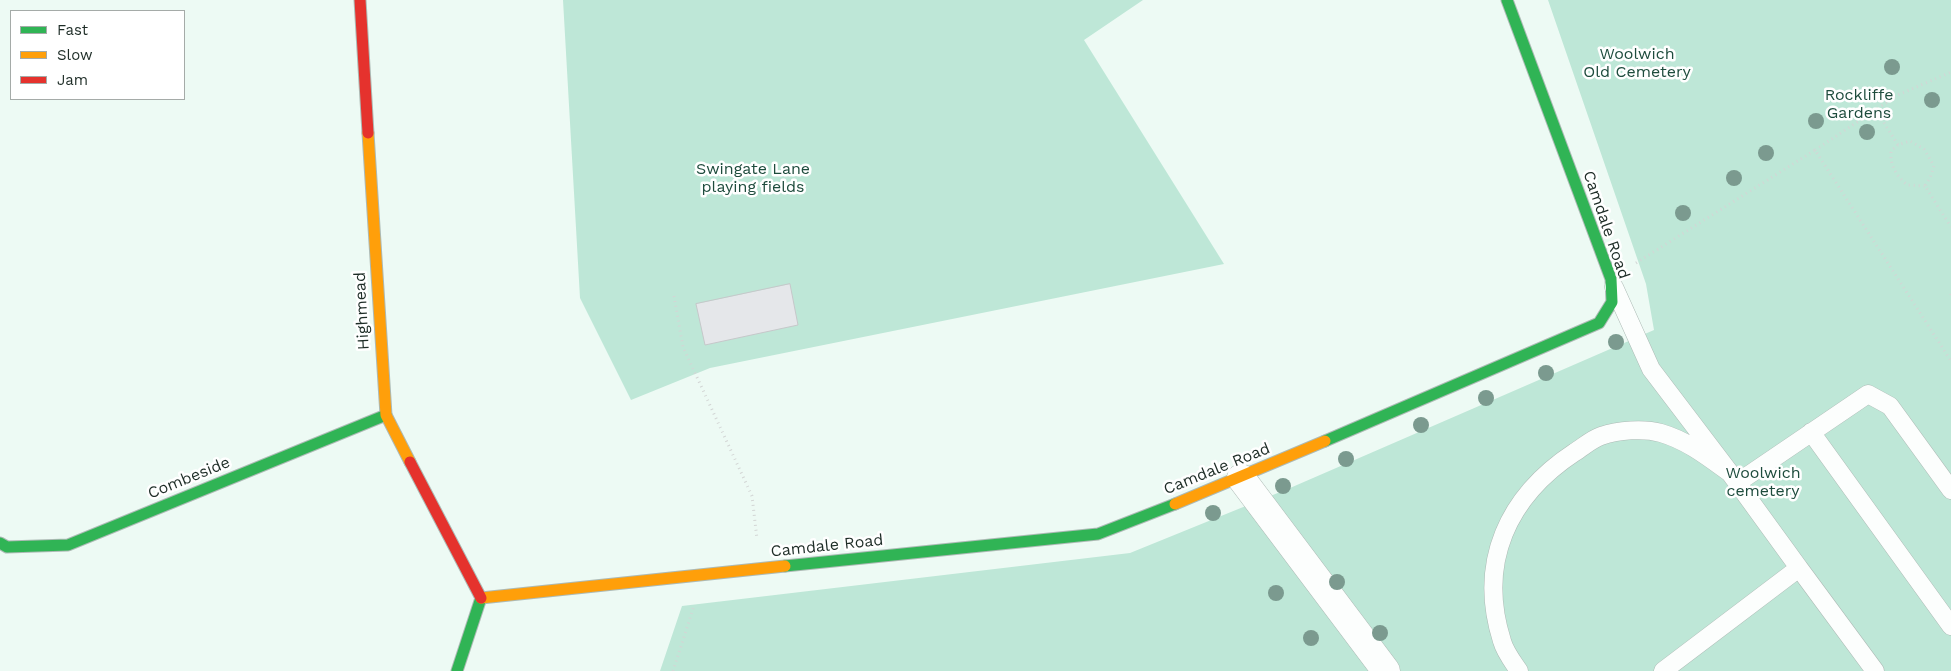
<!DOCTYPE html>
<style>
body{margin:0}
#map{position:relative;width:1951px;height:671px;overflow:hidden;background:#edfaf4;font-family:"Work Sans",sans-serif}
canvas{display:block}
.legend{position:absolute;left:10px;top:10px;width:175px;height:90px;box-sizing:border-box;background:#fff;border:1px solid #a5aba8;margin:0;padding:6px 9px;list-style:none;font-size:15px;color:#1d2c26}
.legend li{display:flex;align-items:center;gap:10px;height:25px}
.legend b{width:25px;border:1px solid #a5aba8}
</style>
<div id="map">
<canvas width="1951" height="671"></canvas>
<ul class="legend">
<li><b style="height:6px;background:#30b455"></b>Fast</li>
<li><b style="height:6px;background:#ff9f0a"></b>Slow</li>
<li><b style="height:6px;background:#e5322d"></b>Jam</li>
</ul>
</div>
<script>
const g = document.querySelector('canvas').getContext('2d');
g.lineJoin = 'round';
function paint(path, color) { g.fillStyle = color; g.fill(path, 'evenodd'); }
function trace(path, color, width, dash) { g.strokeStyle = color; g.lineWidth = width; g.lineCap = dash ? 'butt' : 'round'; g.setLineDash(dash || []); g.stroke(path); }
function drawText(font, color, halo, rows, align = 'center') {
  g.font = font + ' "Work Sans",sans-serif'; g.lineWidth = 5; g.setLineDash([]); g.textBaseline = 'middle'; g.strokeStyle = halo; g.fillStyle = color; for (const [text, x, y, turn = 0] of rows) {
    g.save(); g.translate(x, y); g.rotate((+turn || 0) * Math.PI / 180); g.textAlign = isNaN(turn) ? turn : align; if (halo) g.strokeText(text, 0, 0); g.fillText(text, 0, 0); g.restore();
  }
}
const green = new Path2D(`
 M563 0H1143L1084 40 1224 264 710 368 631 400 580 298Z
 M1548 0H1951V671H660L682 606 1130 553 1290 488 1654 330 1646 284Z`);
const building = new Path2D(`
 M790 284 798 325 705 345 696 304Z`);
const path = new Path2D(`
 M1876 110 1898 145 1910 141 1924 149 1934 166 1930 178 1925 186 1951 227
 M1898 145 1891 151C1890 166 1896 175 1907 185L1925 186
 M1815 150 1898 95 1951 72
 M1636 263 1815 150 1951 361
 M1951 294V297
 M674 296 683 347 752 496 757 539
 M673 671 694 606`);
const lane = new Path2D(`
 M1811 432 1951 626
 M1737 483 1868 394 1890 406 1951 490
 M1799 568 1875 671
 M1519 671C1513 662 1505 652 1502 641 1477 562 1508 496 1575 452 1583 447 1592 439 1601 436 1618 430 1644 428 1661 433 1688 441 1708 457 1730 473L1651 369 1614 287
 M1663 671 1799 568 1730 473`);
const street = new Path2D(`
 M1241 478 1386 671`);
const fast = new Path2D(`
 M1325 441 1599 323 1612 302 1611 279 1507 0
 M0 543 7 547 68 545 386 415
 M785 566 1098 534 1175 504
 M457 671 481 598`);
const slow = new Path2D(`
 M368 133 386 415 410 462
 M1175 504 1325 441
 M481 598 785 566`);
const jam = new Path2D(`
 M360 0 368 133
 M410 462 481 598`);
const trees = [
 [1892,67],
 [1932,100],
 [1816,121],
 [1867,132],
 [1766,153],
 [1734,178],
 [1683,213],
 [1616,342],
 [1546,373],
 [1486,398],
 [1421,425],
 [1346,459],
 [1283,486],
 [1213,513],
 [1337,582],
 [1276,593],
 [1380,633],
 [1311,638]
];
const parkNames = [
 ["Woolwich",1637,54],
 ["Old Cemetery",1637,72],
 ["Rockliffe",1859,95],
 ["Gardens",1859,113],
 ["Swingate Lane",753,169],
 ["playing fields",753,187],
 ["Woolwich",1763,473],
 ["cemetery",1763,491]
];
const streetNames = [
 ["Camdale Road",1606,225,71],
 ["Highmead",362,311,-93],
 ["Camdale Road",1217,469,-22],
 ["Combeside",189,478,-22],
 ["Camdale Road",827,546,-6]
];
paint(green, '#bee7d7');
paint(building, '#e5e7ea');
trace(building, '#c6c8ca', 1);
trace(lane, '#adbab5', 19);
trace(street, '#adbab5', 29);
trace(fast, '#adbab5', 13);
trace(slow, '#adbab5', 13);
trace(jam, '#adbab5', 13);
trace(path, '#d3d6d5', 3, [1, 4]);
trace(lane, '#fcfefd', 18);
trace(street, '#fcfefd', 28);
trace(fast, '#30b455', 11);
trace(slow, '#ff9f0a', 11);
trace(jam, '#e5322d', 11);
g.fillStyle = '#7b9a8f';
for (const [x, y] of trees) { g.beginPath(); g.arc(x, y, 8, 0, 2 * Math.PI); g.fill(); }
drawText('16px', '#1e4c3d', '#fff', parkNames);
drawText('16px', '#1d2c26', '#fff', streetNames);
</script>
